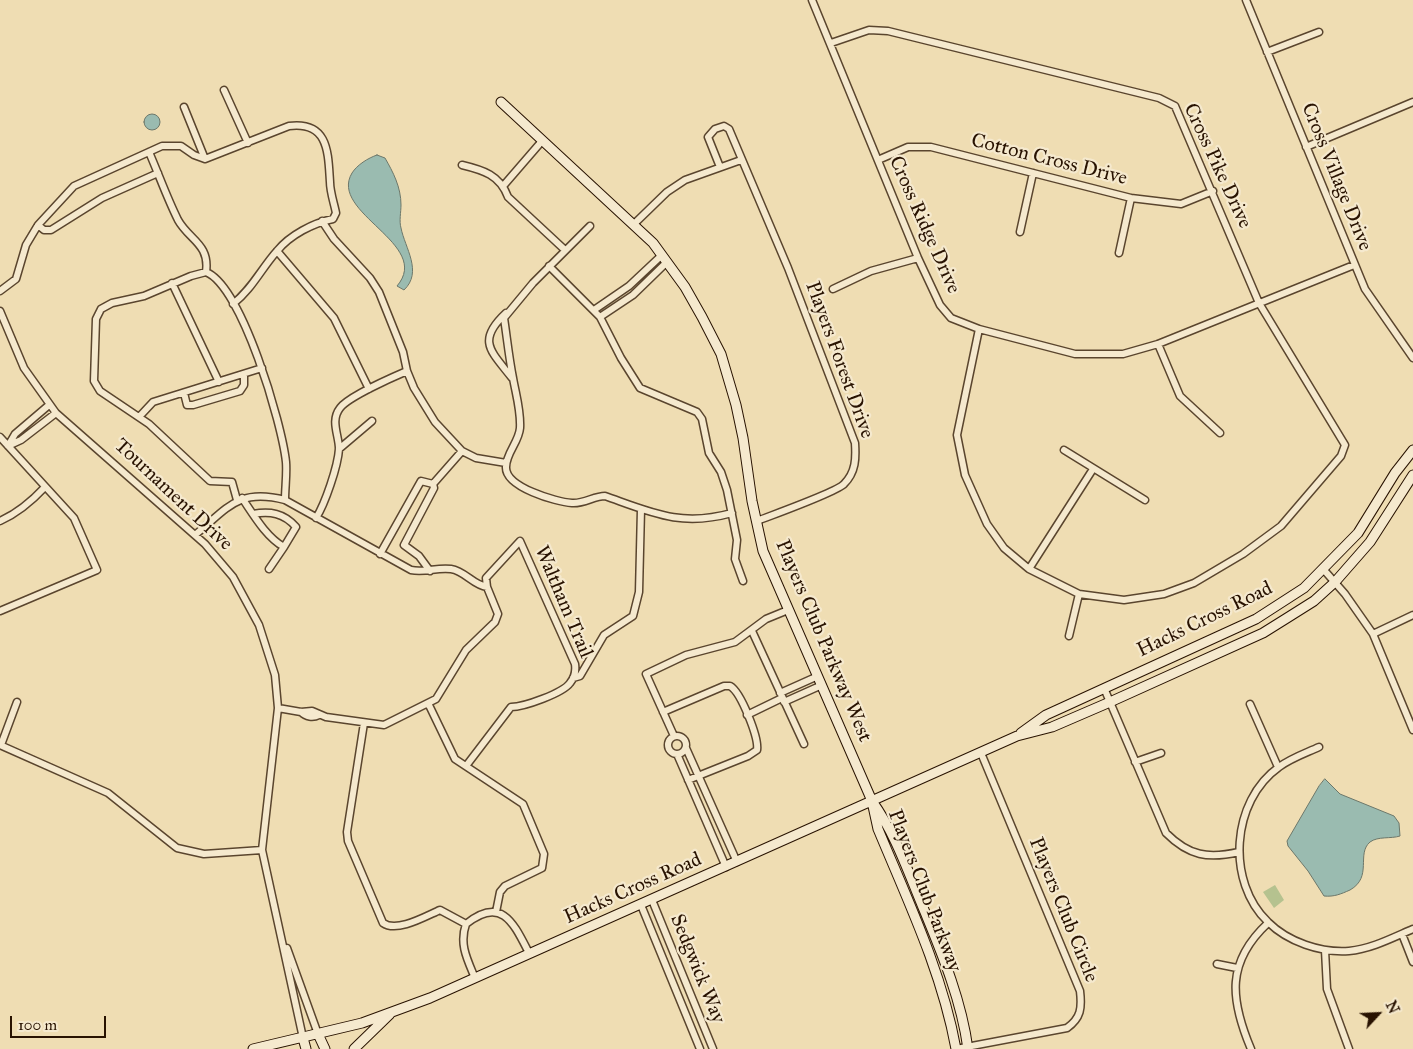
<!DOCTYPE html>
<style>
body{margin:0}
#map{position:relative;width:1413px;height:1049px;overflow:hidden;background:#efddb3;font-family:"IM FELL Great Primer",serif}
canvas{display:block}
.north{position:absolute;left:1353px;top:989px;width:50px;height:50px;-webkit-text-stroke:4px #f5e9ce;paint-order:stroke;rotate:65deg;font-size:14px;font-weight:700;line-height:20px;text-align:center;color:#281201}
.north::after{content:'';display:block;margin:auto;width:18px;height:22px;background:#281201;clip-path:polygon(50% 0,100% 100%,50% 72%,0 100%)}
.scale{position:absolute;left:10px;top:1016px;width:96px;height:22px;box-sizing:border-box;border:2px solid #281201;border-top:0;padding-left:6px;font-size:15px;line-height:18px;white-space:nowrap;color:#281201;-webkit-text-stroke:4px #f5e9ce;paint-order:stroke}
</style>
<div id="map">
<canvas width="1413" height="1049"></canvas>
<div class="north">N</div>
<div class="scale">100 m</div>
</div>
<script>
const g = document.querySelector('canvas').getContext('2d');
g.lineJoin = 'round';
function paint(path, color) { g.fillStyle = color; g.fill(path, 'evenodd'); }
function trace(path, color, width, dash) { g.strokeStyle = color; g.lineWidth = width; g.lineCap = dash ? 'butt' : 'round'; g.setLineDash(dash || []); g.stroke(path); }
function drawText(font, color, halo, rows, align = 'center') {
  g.font = font + ' "IM FELL Great Primer",serif'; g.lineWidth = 4.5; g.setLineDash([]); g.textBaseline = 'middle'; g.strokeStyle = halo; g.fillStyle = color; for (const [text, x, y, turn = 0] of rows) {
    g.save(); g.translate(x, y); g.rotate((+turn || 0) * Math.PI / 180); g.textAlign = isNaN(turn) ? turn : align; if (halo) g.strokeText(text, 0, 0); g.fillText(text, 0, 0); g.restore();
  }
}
const green = new Path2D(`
 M1275 885 1284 900 1274 908 1263 892Z`);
const water = new Path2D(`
 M144 122a8 8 0 1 1 16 0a8 8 0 1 1-16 0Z
 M377 155 385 158C393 172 401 187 401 205 401 212 399 221 401 228 405 248 423 272 404 290L397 286C433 244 328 213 352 173 357 165 368 158 377 155Z
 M1325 779 1340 794 1394 816 1399 823 1400 836C1391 839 1378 836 1370 842 1356 854 1373 877 1350 890 1341 894 1334 897 1324 896L1308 871 1288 846 1287 841 1319 786Z`);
const street = new Path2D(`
 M812 0 918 258 940 305 951 318 979 329 1075 354H1123L1158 344 1354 265
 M1246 0 1365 289 1413 358
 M831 43 869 30 888 31 1159 98 1175 106 1259 303 1345 445 1341 456 1281 526 1243 554 1194 583 1164 594 1124 600 1079 594 1029 569 1004 548 987 524 965 475 957 435 979 329
 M1267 52 1319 32
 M224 90 248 143
 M184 107 205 159
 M1306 147 1413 102
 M149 152C159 175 167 198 178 220 189 240 210 244 206 272 242 286 282 424 286 462 287 474 285 488 285 500
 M878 160 908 147H931L1131 198 1181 204 1213 191
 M462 165C483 170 500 175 508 197L565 250
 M720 167 708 137 715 129 724 126 729 129 788 268 855 443C856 458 856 472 844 484 837 492 772 515 757 521
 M504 185 542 141
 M322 221 334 239 370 278 379 292 403 352 407 371 414 388 435 422 462 451 476 458 506 463
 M634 224 667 192 685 180 741 160
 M38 225 74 186 162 146H181L194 155 205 159 289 126C329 121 328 153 330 182 330 192 334 203 336 213L333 219C313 223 290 235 277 251 261 269 252 289 233 304
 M590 226 533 283 504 318C507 338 509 358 513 378 516 395 521 411 520 428 519 442 506 453 506 467 505 487 556 502 572 503 584 504 594 496 605 496 653 513 681 527 732 513
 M1020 232 1033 173
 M277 251 334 318 369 389
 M1119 253 1131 198
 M549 266 600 317 621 358 640 388 697 412 702 419 709 453 721 472 727 490 737 540 735 559 743 581
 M206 272 191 276 144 296 112 303 101 309 96 319 94 381 100 391 149 424 210 481 232 482 237 500
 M172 283 219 382
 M833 289 871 271 918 258
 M0 291 16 279 26 245 38 225 44 230H51L102 198 158 173
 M594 310 629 286 662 255
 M0 311 24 368 56 413 205 544 233 577 259 625 275 675 278 708 262 850 303 1038
 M506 313C476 341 491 351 512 378
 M600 317 633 295 667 262
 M1158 344 1180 396 1220 433
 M184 393 187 405H193L240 391 244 385V374
 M49 405 15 434 8 446 21 440 56 413
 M139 417 153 402 262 368
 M0 437 74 518 97 570 0 611
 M339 449 372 421
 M1064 450 1145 500
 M433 484 462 451
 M242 498C253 514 266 537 284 547L296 527C284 513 270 511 253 514
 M316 518C325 504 338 466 339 449 339 435 330 421 340 408 348 397 393 377 407 371
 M0 521C18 513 31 502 45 487
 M195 535C228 508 238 488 285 500L411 570C425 573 437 567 451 569 465 571 473 585 487 587
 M380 554 421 481 433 484
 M269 569 284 547
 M1029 569 1093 469
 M1324 570 1345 594 1373 634 1413 730
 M430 571 419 556 404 545 434 488 433 484
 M752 631 804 744
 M1373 634 1413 615
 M1069 636 1079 594
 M573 678 580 676 604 635 633 616 639 592 641 509
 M1104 688 1166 833C1189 856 1208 859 1239 852
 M780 693 818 676
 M784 702 822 685
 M428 703 455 759 523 804 544 854 542 868 505 886 500 892 496 912
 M1250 704 1278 767
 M278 708 301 712 312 711 326 717 384 725 436 699 466 650 495 622 498 614 487 587 486 578 520 541 575 664C576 671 575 677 570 683 563 693 524 707 511 707L466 766
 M301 712C306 717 313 718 319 715
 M663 712 724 686H730C741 692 759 738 757 750L748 756 688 780
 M747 715 782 698
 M364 723 347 832 348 841 383 923C397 933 426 916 440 910L466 924
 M668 745a9 9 0 1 1 18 0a9 9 0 1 1-18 0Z
 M674 736 646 674 686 655 735 642 766 619 788 610
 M0 745 108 793 177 848 204 854 262 850
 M1 745 17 702
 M1319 747C1306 753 1291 758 1279 767 1231 801 1226 882 1268 922 1288 942 1321 953 1349 951 1371 949 1392 938 1413 929
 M686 748 737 862
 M677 754 726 867
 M1135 762 1161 753
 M652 900 713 1049
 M641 905 700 1049
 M1402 934 1413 962
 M287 948 318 1034
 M1325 950 1327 989 1349 1049
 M1217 964 1237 968
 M475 978C467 959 459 944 466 924 502 895 514 924 529 953
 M956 1049 1067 1028C1081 1018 1082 1008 1080 991L981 753
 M1251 1049C1230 999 1226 962 1268 923`);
const secondary = new Path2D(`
 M501 102 653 243 685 287 702 317 721 354 736 405 743 438 752 501 763 551 872 801C894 832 906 866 920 900 940 949 961 997 968 1049
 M1021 733 1046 715 1256 619 1304 588 1358 533 1395 473 1413 450
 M873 806 878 829C908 901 942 972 956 1049
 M318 1034 325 1049
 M303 1038 306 1049
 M253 1049 362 1023 430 998 1017 736 1052 727 1110 702 1263 633 1287 618 1314 601 1335 582 1370 542 1413 475
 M354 1049 390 1014`);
const streetNames = [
 ["Cotton Cross Drive",1049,160,14],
 ["Cross Pike Drive",1217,166,65],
 ["Cross Village Drive",1336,177,68],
 ["Cross Ridge Drive",924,225,66],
 ["Players Forest Drive",839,360,70],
 ["Tournament Drive",173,495,43],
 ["Waltham Trail",563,602,67],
 ["Hacks Cross Road",1205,620,-26],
 ["Players Club Parkway West",823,641,67],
 ["Hacks Cross Road",633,889,-24],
 ["Players Club Parkway",924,891,69],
 ["Players Club Circle",1063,910,68],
 ["Sedgwick Way",697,969,68]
];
paint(green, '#b5c28f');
paint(water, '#9abbb0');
trace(water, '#6c776a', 1);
trace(street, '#5a452e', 9);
trace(secondary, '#281201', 11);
trace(street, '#f5e9ce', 6);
trace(secondary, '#f5e9ce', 9);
drawText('20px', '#281201', '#f5e9ce', streetNames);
</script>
